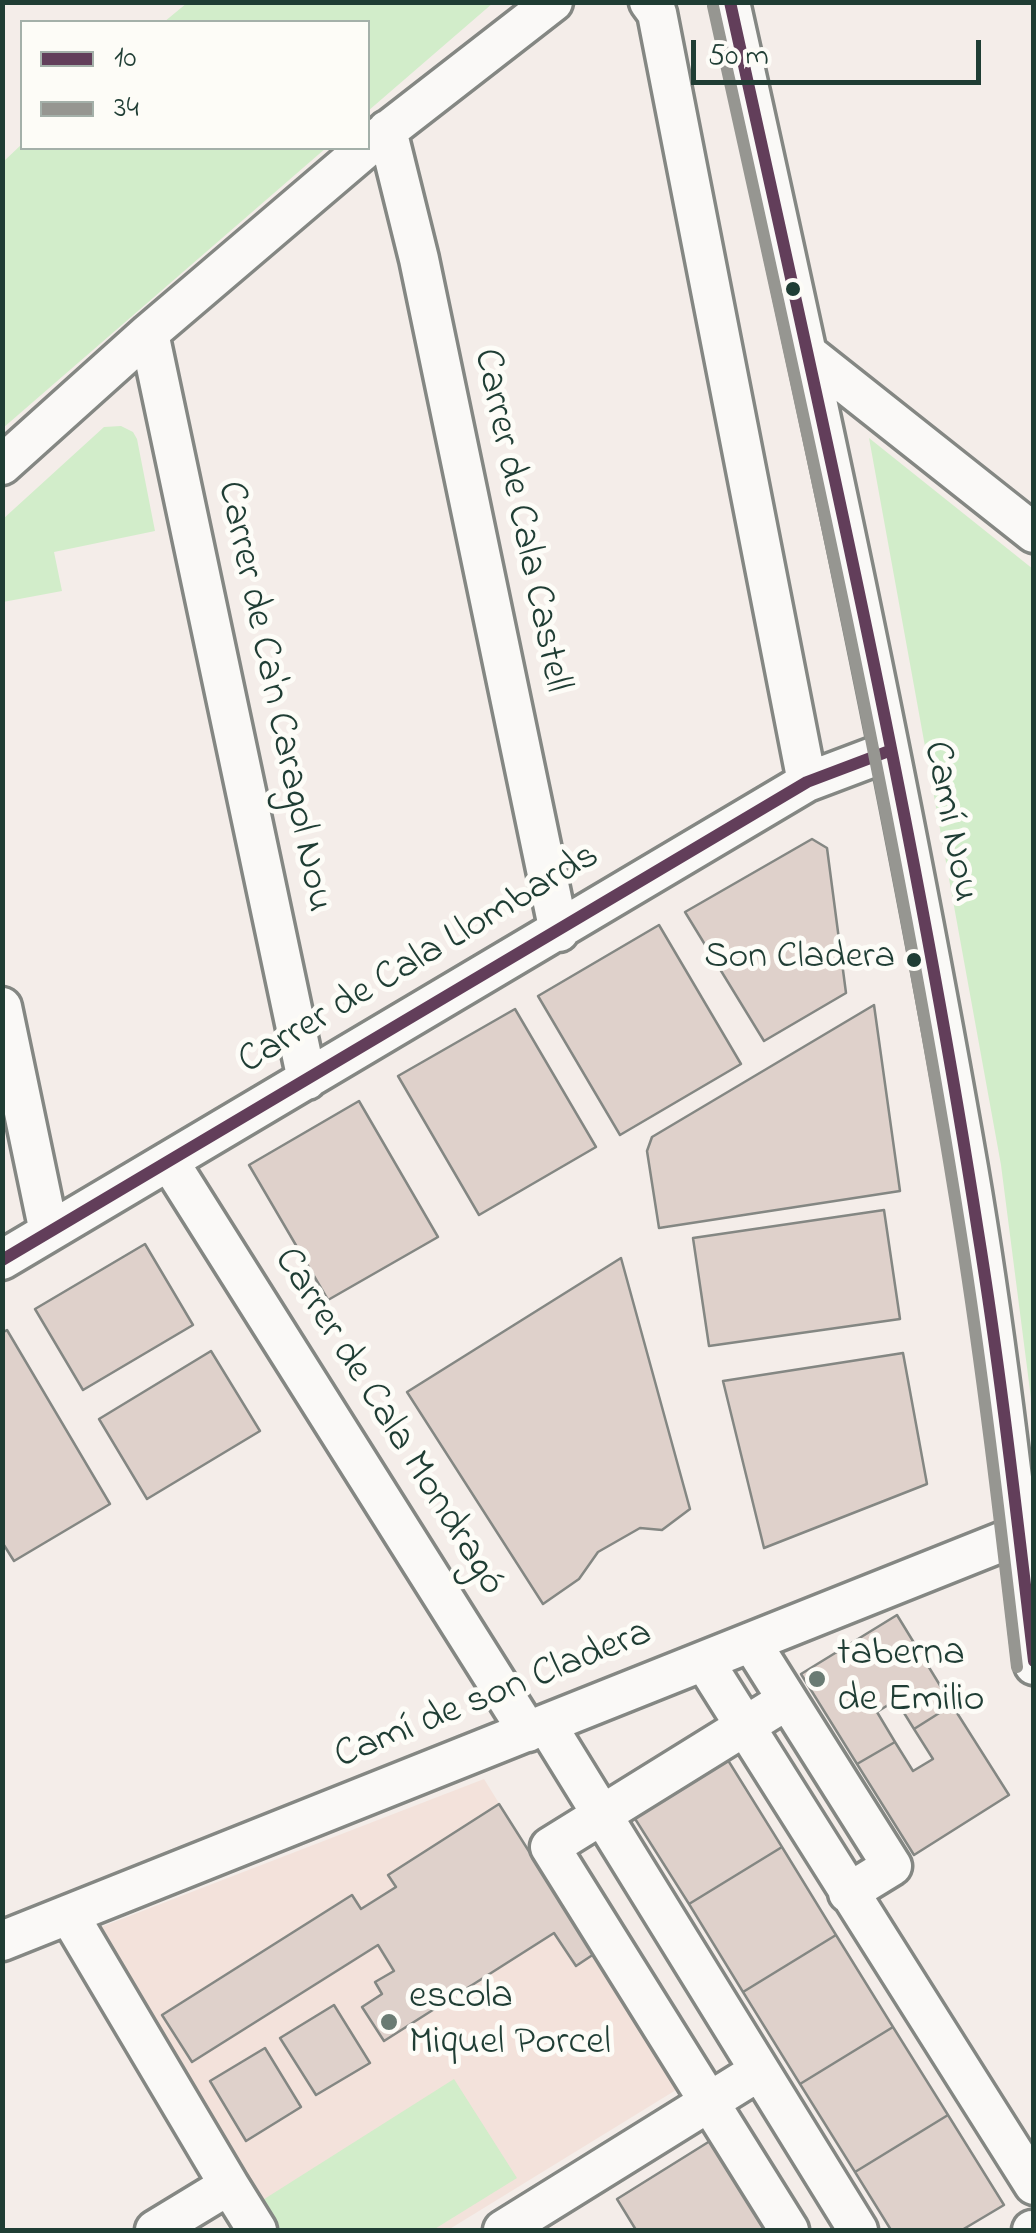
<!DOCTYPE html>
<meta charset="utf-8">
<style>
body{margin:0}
#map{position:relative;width:1036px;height:2233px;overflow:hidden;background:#f4ede9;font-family:"Indie Flower",sans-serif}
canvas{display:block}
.frame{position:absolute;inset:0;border:5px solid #1f3d34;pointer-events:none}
.legend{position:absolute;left:20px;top:20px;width:350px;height:130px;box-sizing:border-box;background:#fdfcf7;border:2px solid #a4b0a9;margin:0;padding:12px 18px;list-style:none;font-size:30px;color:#1f3d34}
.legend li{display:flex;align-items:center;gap:20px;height:50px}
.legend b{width:50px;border:2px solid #a4b0a9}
.scale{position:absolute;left:691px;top:40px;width:290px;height:45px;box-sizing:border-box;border:5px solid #1f3d34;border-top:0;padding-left:12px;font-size:30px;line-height:35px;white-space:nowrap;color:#1f3d34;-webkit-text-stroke:8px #fdfcf7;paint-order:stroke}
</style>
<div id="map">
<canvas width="1036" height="2233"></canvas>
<div class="frame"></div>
<ul class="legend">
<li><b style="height:12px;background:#623e5a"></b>10</li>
<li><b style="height:12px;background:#969691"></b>34</li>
</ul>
<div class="scale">50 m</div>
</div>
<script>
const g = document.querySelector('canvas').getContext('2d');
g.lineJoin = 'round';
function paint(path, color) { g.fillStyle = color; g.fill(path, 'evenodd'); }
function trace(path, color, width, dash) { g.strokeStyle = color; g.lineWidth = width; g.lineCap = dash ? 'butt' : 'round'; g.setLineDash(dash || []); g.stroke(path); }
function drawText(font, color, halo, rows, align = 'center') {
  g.font = font + ' "Indie Flower",sans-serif'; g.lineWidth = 10; g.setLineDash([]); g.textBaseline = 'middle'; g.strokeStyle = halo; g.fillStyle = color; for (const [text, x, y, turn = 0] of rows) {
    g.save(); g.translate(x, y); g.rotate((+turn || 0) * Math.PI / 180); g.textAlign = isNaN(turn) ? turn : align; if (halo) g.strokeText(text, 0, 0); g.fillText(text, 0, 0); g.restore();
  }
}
const built = new Path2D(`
 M484 1779 676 2090 448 2230H270L88 1932Z`);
const green = new Path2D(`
 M187 3V2L493 3 368 111V22H164Z
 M22 144V148H326L3 428V162Z
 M121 426 133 432 137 439 155 531 54 552 62 591 3 602V519L104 427Z
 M869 438 1033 569V1414L1001 1165Z
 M454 2079 517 2178 433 2230H276L258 2203Z`);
const building = new Path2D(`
 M812 839 827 848 846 993 764 1041 685 912Z
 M659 925 741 1064 620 1135 538 996Z
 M874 1005 900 1191 659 1228 647 1151 652 1137Z
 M515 1009 596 1147 479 1215 398 1076Z
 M359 1101 438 1237 328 1300 249 1165Z
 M884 1210 900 1319 709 1346 693 1238Z
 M145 1244 193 1325 83 1390 35 1309Z
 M621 1258 690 1509 662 1530 640 1528 598 1552 579 1579 543 1604 407 1392Z
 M7 1330 110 1504 14 1561 2 1542V1333Z
 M211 1351 260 1431 147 1499 99 1419Z
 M903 1353 927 1484 764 1548 723 1381Z
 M897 1615 952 1705 914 1729 896 1700 877 1712 895 1742 857 1764 801 1674Z
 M952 1705 1009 1795 914 1855 857 1764 895 1742 913 1771 933 1759 914 1729Z
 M726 1757 782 1847 689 1904 632 1814Z
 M499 1804 594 1954 576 1966 554 1933 384 2041 362 2007 382 1994 375 1982 394 1971 378 1945 192 2062 162 2015 352 1895 361 1909 396 1887 388 1875Z
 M782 1847 836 1935 743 1992 689 1904Z
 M836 1935 893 2027 800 2084 743 1992Z
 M334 2005 370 2063 316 2095 280 2038Z
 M893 2027 948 2115 855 2172 800 2084Z
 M265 2048 301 2107 246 2141 210 2081Z
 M948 2115 1004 2205 962 2230H891L855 2172Z
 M710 2141 765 2229 636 2230 617 2199Z`);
const minor = new Path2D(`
 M649 2 657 13 807 782
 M730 2C816 390 900 777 968 1168 996 1332 1015 1500 1034 1665
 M387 130 419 259 559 932
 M369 145 553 2
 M149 333 307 1080
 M808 354 1034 533
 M2 465 149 333 366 148
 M2 1007 49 1232
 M170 1163 528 1732
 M2 1260 807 782 889 751
 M751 1642 892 1866 848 1893
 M704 1661 1034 2185
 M787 1700 550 1847 789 2230
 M546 1724 858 2230
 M69 1915 229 2185
 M2 1941 1019 1535
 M155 2230 229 2185 257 2230
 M503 2230 759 2071
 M1032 2230H1034`);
const bus1 = new Path2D(`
 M730 2C820 410 914 819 978 1232 1001 1374 1017 1518 1034 1661
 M2 1260 807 782 889 751`);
const bus2 = new Path2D(`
 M713 6C803 412 895 818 960 1229 983 1374 1000 1521 1017 1667`);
const markers = [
 [793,289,9,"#1f3d34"],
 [914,960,9,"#1f3d34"],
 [817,1679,10,"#6a7b73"],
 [389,2022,10,"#6a7b73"]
];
const busNames = [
 ["Son Cladera",895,960]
];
const streetNames = [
 ["Carrer de Cala Castell",519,521,78],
 ["Carrer de Ca'n Caragol Nou",272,697,78],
 ["Camí Nou",948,822,79],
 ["Carrer de Cala Llombards",420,961,-31],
 ["Carrer de Cala Mondragó",387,1423,58],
 ["Camí de son Cladera",494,1697,-22]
];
const poiNames = [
 ["taberna",837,1656],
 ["de Emilio",837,1702],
 ["escola",409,1999],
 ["Miquel Porcel",409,2045]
];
paint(built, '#f3e2db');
paint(green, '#d2edca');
paint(building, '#dfd1cb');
trace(building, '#848783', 2.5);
trace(minor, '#848783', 45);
trace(minor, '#faf9f7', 38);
trace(bus1, '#623e5a', 12);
trace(bus2, '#969691', 12);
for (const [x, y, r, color] of markers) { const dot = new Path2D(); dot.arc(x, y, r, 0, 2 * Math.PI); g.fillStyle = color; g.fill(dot); trace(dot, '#fdfcf7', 4); }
drawText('38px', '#1f3d34', '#fdfcf7', busNames, 'right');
drawText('40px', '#1f3d34', '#fdfcf7', streetNames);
drawText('40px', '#1f3d34', '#fdfcf7', poiNames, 'left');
</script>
